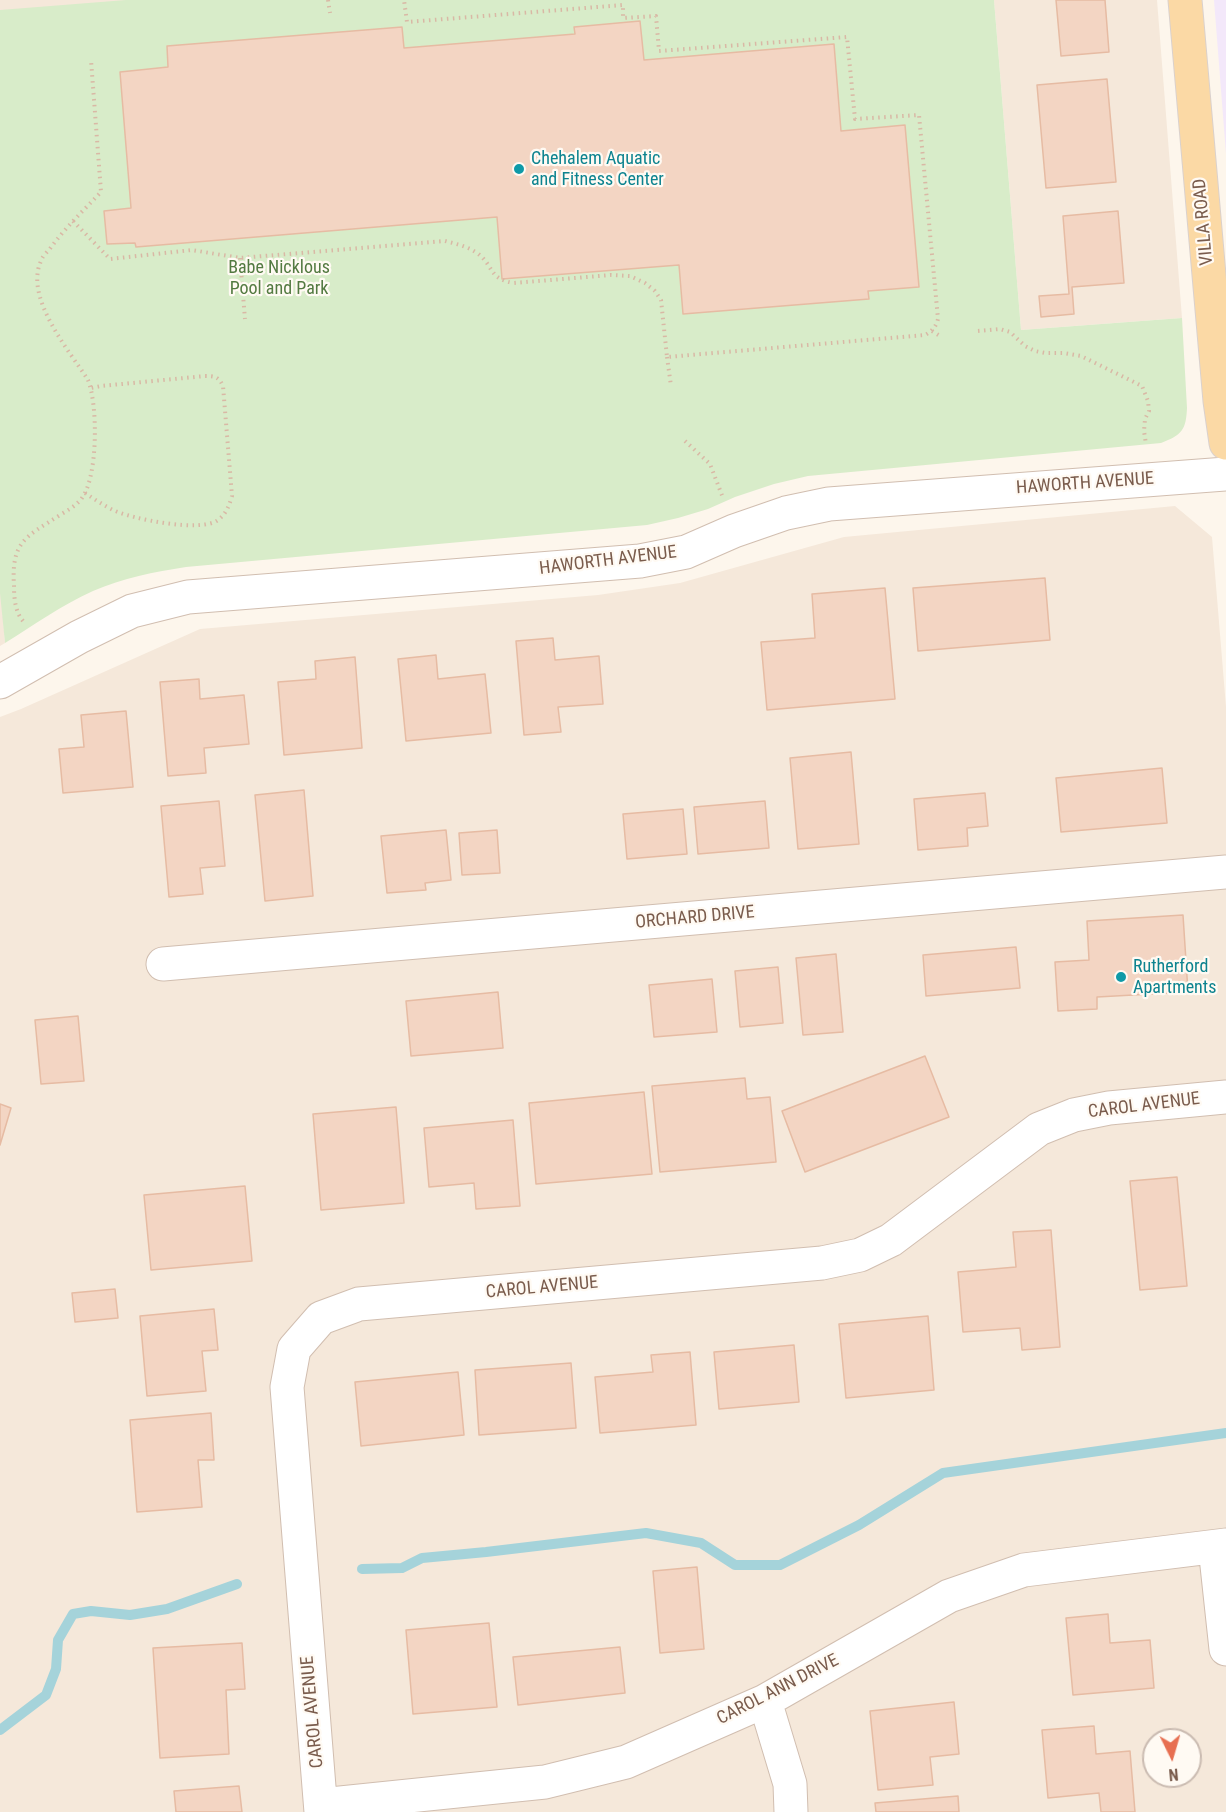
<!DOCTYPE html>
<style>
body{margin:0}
#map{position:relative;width:1226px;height:1812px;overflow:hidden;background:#fdf6ec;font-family:"Roboto Condensed",sans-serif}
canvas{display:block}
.north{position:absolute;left:1142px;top:1728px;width:60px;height:60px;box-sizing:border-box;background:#fffaf3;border:2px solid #cabbb1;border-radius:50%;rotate:175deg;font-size:16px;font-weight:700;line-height:24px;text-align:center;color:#7a5c4d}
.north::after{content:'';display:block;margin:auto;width:21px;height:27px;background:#e76f51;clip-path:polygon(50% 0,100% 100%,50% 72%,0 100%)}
</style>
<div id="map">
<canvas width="1226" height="1812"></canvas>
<div class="north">N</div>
</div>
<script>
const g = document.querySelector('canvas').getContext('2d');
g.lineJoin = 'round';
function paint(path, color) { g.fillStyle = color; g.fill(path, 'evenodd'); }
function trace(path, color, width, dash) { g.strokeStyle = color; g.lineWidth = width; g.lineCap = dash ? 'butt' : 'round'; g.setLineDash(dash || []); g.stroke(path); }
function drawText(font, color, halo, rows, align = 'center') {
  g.font = font + ' "Roboto Condensed",sans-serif'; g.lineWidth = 4.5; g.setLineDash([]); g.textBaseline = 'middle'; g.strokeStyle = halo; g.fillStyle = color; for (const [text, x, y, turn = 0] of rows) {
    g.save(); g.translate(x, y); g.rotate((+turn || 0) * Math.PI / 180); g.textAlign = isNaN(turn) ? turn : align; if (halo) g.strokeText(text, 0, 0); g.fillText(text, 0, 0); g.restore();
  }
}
const residential = new Path2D(`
 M0 0H263L0 25Z
 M994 0H1157L1182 318 1021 330Z
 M1175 506 1212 537 1226 707V1812H0V717L21 709 200 629 598 595 680 583 844 537ZM1154 1740H1190V1776H1154Z
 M0 579 5 643 0 646Z`);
const education = new Path2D(`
 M1214 0H1226V154Z`);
const green = new Path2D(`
 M126 0H994L1021 330 1182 318 1187 408C1186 430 1182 435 1161 443L808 476 774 484 735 497 708 509 678 518 647 525 186 567C154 572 123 578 93 591 62 605 34 625 5 643L0 593V10Z`);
const stream = new Path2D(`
 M362 1569 402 1568 422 1558 486 1552 646 1533 701 1543 735 1565H780L859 1525 943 1473 1226 1433
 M0 1730 46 1695 56 1669 58 1640 73 1614 91 1611 130 1615 167 1609 237 1584`);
const building = new Path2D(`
 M1056 0H1105L1109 52 1061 56Z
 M640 21 644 60 834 44 841 131 905 125 919 287 868 291 869 299 683 314 679 265 502 279 497 217 136 247 135 243 107 244 104 211 131 208 120 72 168 67 167 46 402 27 404 48 575 34 574 27Z
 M1107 79 1116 182 1046 188 1037 85Z
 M1118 211 1124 283 1072 287 1074 314 1041 317 1039 296 1069 294 1063 216Z
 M1045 578 1050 640 918 651 913 588Z
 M885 588 895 699 767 710 761 642 815 638 812 594Z
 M553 638 555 660 599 656 603 704 558 707 561 732 524 735 516 641Z
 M436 655 438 679 485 674 491 733 406 741 398 659Z
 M355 657 362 748 284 755 278 682 316 679 315 661Z
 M199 679 200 699 244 695 249 744 204 748 206 773 168 776 160 682Z
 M126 711 133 787 63 793 59 749 84 747 81 715Z
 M851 752 859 844 798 849 790 758Z
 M1162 768 1167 823 1061 832 1056 778Z
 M304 790 313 896 265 901 255 795Z
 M985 793 988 826 967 828 968 846 918 850 914 799Z
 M219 801 225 866 200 868 203 894 169 897 161 806Z
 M765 801 769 848 698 854 694 807Z
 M683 809 687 854 627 859 623 814Z
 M446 830 451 880 425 883 426 890 387 893 381 836Z
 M497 830 500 873 462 875 459 833Z
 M1183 915 1188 992 1097 997V1009L1058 1011 1055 962 1089 960 1087 921Z
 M1016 947 1020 988 926 996 923 955Z
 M836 954 843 1032 803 1035 796 958Z
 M778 967 783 1023 740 1027 735 971Z
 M712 979 717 1032 654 1037 649 985Z
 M498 992 503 1048 411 1056 406 1001Z
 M78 1016 84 1081 41 1084 35 1020Z
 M925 1056 949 1117 805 1172 782 1111Z
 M745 1078 747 1099 770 1097 776 1162 660 1172 652 1086Z
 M644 1092 652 1174 536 1184 529 1103Z
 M0 1104 11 1108 0 1145Z
 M396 1107 404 1203 321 1210 313 1114Z
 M513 1120 520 1206 476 1209 474 1183 429 1187 424 1128Z
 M1177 1177 1187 1286 1140 1290 1130 1181Z
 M245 1186 252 1261 151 1270 144 1195Z
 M1051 1230 1060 1347 1022 1350 1020 1328 963 1332 958 1272 1016 1267 1013 1232Z
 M115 1289 118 1318 75 1322 72 1293Z
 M214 1309 218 1350 202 1351 206 1391 147 1396 140 1316Z
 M928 1316 934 1390 846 1398 839 1324Z
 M794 1345 799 1402 719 1409 714 1352Z
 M690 1352 696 1425 600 1433 595 1377 653 1372 651 1355Z
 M571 1363 576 1428 479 1435 475 1370Z
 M458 1372 464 1435 361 1446 355 1382Z
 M211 1413 214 1460H198L202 1507 137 1512 130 1420Z
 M697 1567 704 1649 660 1653 653 1571Z
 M1108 1614 1110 1643 1150 1640 1154 1688 1073 1695 1066 1618Z
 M489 1623 497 1707 413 1714 406 1630Z
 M242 1643 245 1689 226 1690 229 1754 160 1758 153 1648Z
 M620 1647 625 1693 518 1705 513 1657Z
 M954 1702 959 1754 930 1757 933 1785 878 1790 870 1711Z
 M1094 1726 1096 1754 1130 1751 1135 1812H1101L1099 1793 1048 1798 1042 1730Z
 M239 1786 242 1812H176L174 1791Z
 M958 1796 959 1812H876L875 1803Z`);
const path = new Path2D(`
 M328 0 330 13
 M73 221 110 259 192 250 240 258 445 241C456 244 467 246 477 253 494 265 488 279 514 283L611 275 630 276 645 283 655 291 661 300 667 357 925 335C932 331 936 327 938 319L919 115 855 119 847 37 659 51 656 16 623 18V5L407 22 404 0
 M240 258 245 319
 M932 331 940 336
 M978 331 1000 329 1010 332 1025 346 1035 351 1045 353H1064L1081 356 1142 386 1148 401 1149 411 1145 419 1144 431 1146 444
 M667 357 671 386
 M685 441 710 464 723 498
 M85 493C94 499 103 505 113 510 132 519 201 533 218 520 226 514 229 506 232 496L223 386C219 377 215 376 205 376L101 386 91 388
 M23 621C15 612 14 597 14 586 11 541 26 537 60 515 68 510 76 506 82 498 98 476 98 405 88 380 69 350 24 298 41 261 42 257 46 253 49 250 64 229 83 211 101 192L91 60`);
const minor = new Path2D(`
 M0 682 79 637 132 611 188 597 640 561 686 552 734 531 786 513 829 504 1226 474
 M163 964 1226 872
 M1215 1547 1226 1649
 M765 1701 790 1784 791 1812
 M321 1805 545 1782 626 1762 765 1701 949 1596 1024 1570 1226 1545
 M321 1812 287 1387 294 1349 321 1318 359 1304 822 1263 860 1255 891 1240 1039 1129 1074 1115 1109 1108 1226 1097`);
const major = new Path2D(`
 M1185 0 1220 401 1226 443`);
const markers = [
 [519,169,6,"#0f9aa8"],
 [1121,977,6,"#0f9aa8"]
];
const cultureNames = [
 ["Chehalem Aquatic",531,159],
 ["and Fitness Center",531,180],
 ["Rutherford",1133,967],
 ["Apartments",1133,988]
];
const streetNames = [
 ["VILLA ROAD",1204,222,-95],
 ["HAWORTH AVENUE",1085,484,-4],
 ["HAWORTH AVENUE",608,561,-7],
 ["ORCHARD DRIVE",695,918,-5],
 ["CAROL AVENUE",1144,1106,-7],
 ["CAROL AVENUE",542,1288,-5],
 ["CAROL ANN DRIVE",778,1690,-27],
 ["CAROL AVENUE",313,1712,-95]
];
const parkNames = [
 ["Babe Nicklous",279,268],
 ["Pool and Park",279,289]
];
paint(residential, '#f5e8da');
paint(education, '#f3e8fa');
paint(green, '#d8ecc9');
trace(stream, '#a5d3da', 10);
paint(building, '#f3d5c3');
trace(building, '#e6bba3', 1.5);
trace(minor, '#d1beb0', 35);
trace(major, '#dad1cd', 35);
trace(path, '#d9b8a5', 4, [1.5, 4.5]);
trace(minor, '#fff', 33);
trace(major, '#fbd9a5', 33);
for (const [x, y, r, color] of markers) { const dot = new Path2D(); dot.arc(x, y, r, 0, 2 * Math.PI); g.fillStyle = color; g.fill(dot); trace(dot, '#fffaf3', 2); }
drawText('18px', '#0d838f', '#fffaf3', cultureNames, 'left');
drawText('18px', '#7a5c4d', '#fffaf3', streetNames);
drawText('18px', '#537a41', '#fffaf3', parkNames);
</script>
